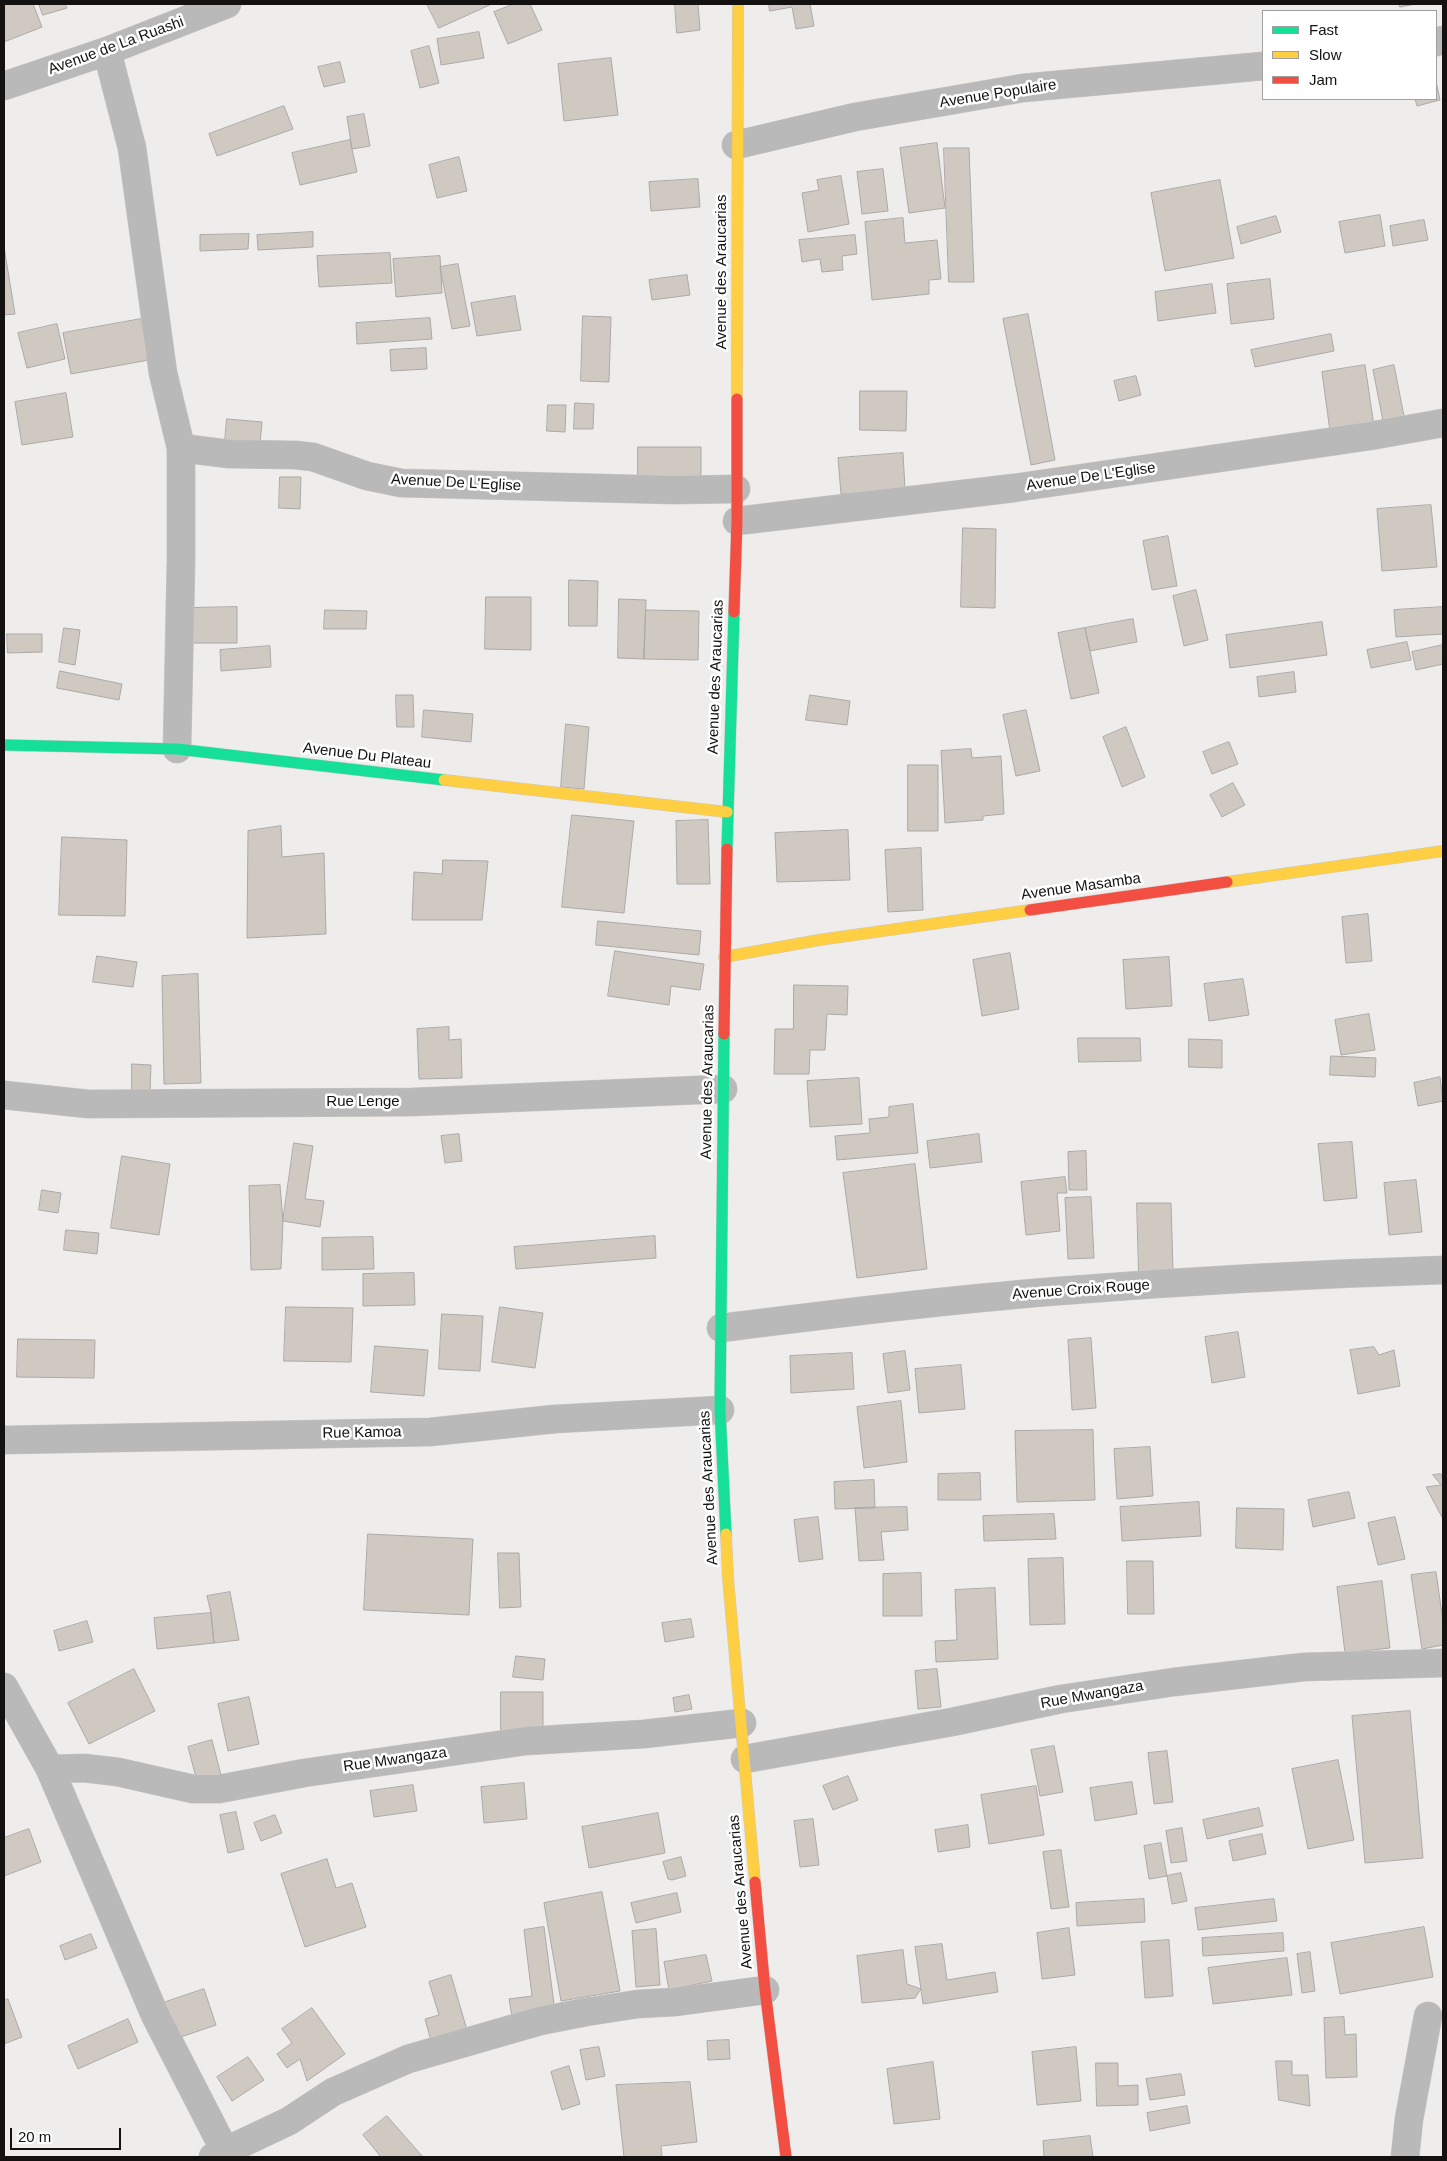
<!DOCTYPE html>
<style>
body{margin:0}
#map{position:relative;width:1447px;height:2161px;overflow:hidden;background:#efedeb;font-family:Arial,sans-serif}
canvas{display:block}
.frame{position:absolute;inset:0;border:5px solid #131211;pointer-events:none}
.legend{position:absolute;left:1262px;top:10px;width:175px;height:90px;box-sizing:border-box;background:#fff;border:1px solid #a1a0a0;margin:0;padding:6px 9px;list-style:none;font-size:15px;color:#131211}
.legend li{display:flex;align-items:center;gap:10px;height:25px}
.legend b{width:25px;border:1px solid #a1a0a0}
.scale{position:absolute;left:10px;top:2128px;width:111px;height:22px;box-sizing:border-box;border:2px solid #131211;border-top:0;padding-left:6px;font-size:15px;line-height:18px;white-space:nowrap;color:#131211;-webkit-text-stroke:4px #fff;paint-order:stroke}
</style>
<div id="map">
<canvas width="1447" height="2161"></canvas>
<div class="frame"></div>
<ul class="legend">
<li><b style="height:6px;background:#16e098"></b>Fast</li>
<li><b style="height:6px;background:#ffcf43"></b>Slow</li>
<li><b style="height:6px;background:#f24e42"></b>Jam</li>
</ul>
<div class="scale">20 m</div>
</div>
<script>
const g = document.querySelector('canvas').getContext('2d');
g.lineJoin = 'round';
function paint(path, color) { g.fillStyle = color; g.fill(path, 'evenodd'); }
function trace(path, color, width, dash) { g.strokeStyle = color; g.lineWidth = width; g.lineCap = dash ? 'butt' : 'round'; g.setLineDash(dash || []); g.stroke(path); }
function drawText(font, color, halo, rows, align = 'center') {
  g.font = font + ' Arial,sans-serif'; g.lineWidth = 5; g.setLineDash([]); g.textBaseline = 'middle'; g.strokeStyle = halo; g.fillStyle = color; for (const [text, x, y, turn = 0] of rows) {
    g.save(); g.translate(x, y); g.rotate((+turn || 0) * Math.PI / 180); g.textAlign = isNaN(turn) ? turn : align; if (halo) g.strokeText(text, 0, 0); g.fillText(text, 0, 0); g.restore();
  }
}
const building = new Path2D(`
 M4 4H33L42 27 4 42Z
 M39 4H65L67 8 43 15Z
 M427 4H492L439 28Z
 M514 4H530L542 30 508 44 494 12Z
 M675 4H698L700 30 677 33Z
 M769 4H810L814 26 796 29 792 7 770 11Z
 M1399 4H1416L1400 7Z
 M479 32 484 58 441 65 437 39Z
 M429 46 439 83 420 88 411 51Z
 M611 58 618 115 564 121 558 64Z
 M340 62 345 82 324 87 318 67Z
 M1436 81 1440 100 1417 106 1415 99H1436Z
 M284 106 293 129 217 156 209 134Z
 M364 114 370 146 352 149 347 117Z
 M350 140 357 172 300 185 292 153Z
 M937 143 945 208 909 213 900 148Z
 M944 148H969L974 282H949Z
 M459 157 467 191 437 198 429 165Z
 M883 169 888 211 862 214 857 172Z
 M841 176 849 224 808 232 802 193 819 190 817 180Z
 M698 179 700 207 651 211 649 182Z
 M1220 180 1234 258 1165 271 1151 193Z
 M1380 215 1385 246 1345 253 1339 222Z
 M1276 216 1281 232 1241 244 1237 227Z
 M903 218 905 243 937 240 941 279 929 280V294L872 300 865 222Z
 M1424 220 1428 240 1393 246 1390 226Z
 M313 232V247L258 250 257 235Z
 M249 234 248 249 200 251V235Z
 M855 235 857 254 842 256 843 270 822 272 820 259 802 262 799 240Z
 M4 247 15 314 4 315Z
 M390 253 392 283 319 287 317 256Z
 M440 256 442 293 396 297 393 259Z
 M458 264 470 326 452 329 440 267Z
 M687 275 690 295 652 300 649 280Z
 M1270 279 1274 319 1231 324 1227 284Z
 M1212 284 1216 313 1158 321 1155 292Z
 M515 296 521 330 477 336 471 303Z
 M1028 314 1055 460 1031 465 1003 319Z
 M583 316 611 317 609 382 581 381Z
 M430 318 432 339 357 344 356 323Z
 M141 319 149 360 71 374 63 333Z
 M57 324 65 359 27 368 18 333Z
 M1331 334 1334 351 1255 367 1251 350Z
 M426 348 427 369 391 371 390 350Z
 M1365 365 1375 433 1331 439 1322 372Z
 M1394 365 1404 416 1383 421 1373 370Z
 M1136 376 1141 395 1119 401 1114 381Z
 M860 391H907L906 431 860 430Z
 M66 393 73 437 22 445 15 402Z
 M575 403 594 404 593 429H574Z
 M548 405H566L565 432 547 431Z
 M227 419 262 422 260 444 225 441Z
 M638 447H701V485L638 484Z
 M903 453 905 489 841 494 838 458Z
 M280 477H301L300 509 279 508Z
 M1431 505 1437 567 1382 571 1377 509Z
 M963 528 996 529 995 608 961 607Z
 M1168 536 1177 586 1152 590 1143 541Z
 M569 580 598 581 597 626H569Z
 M1196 590 1208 640 1184 646 1173 596Z
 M486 597H531V650L485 649Z
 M619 599 646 600 644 659 618 658Z
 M237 607V643H190V608Z
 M1443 607V634L1396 637 1394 610Z
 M325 610 367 611 366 629H324Z
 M646 610 699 611 698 660 644 659Z
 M1133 619 1137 642 1090 651 1085 628Z
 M1322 622 1327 655 1230 668 1226 635Z
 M64 628 80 630 75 665 59 662Z
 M1085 628 1099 693 1071 699 1058 633Z
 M7 634H42V652L8 653Z
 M1407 642 1411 660 1371 668 1367 650Z
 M1443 645V664L1416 670 1412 652Z
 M270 646 271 667 221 671 220 650Z
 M60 671 122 684 119 700 57 688Z
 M1294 672 1296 692 1259 697 1257 677Z
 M396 695H413L414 727H397Z
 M810 695 850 701 847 725 806 720Z
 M424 710 473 714 471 742 422 737Z
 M1026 710 1040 771 1016 776 1003 715Z
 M566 724 589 727 584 789 561 787Z
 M1126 727 1145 777 1122 787 1103 737Z
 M1229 742 1238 764 1212 774 1203 752Z
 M971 749 972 758 1001 756 1004 814 983 816V820L945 823 941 751Z
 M908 765H938V831H908Z
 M1233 783 1245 805 1222 817 1210 795Z
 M572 815 634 821 624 913 562 907Z
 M708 820 710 884H677L676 821Z
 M281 826 282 857 324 853 326 934 247 938 248 831Z
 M848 830 850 880 777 882 775 833Z
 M62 837 127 840 125 916 59 915Z
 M921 848 923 910 888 912 885 850Z
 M443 860 488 861 482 920H412L414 872 442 874Z
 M1368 914 1372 961 1346 963 1342 917Z
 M598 921 701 931 699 955 596 945Z
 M615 951 704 964 700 990 671 986 669 1005 608 996Z
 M1010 953 1019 1009 982 1016 973 960Z
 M97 956 137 962 133 987 93 982Z
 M1169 957 1172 1006 1126 1009 1123 960Z
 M198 974 201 1083 164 1084 162 976Z
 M1243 979 1249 1015 1209 1021 1204 984Z
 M794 985 848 986 847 1015 827 1014 825 1050H810L809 1074H774L775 1029H793Z
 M1369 1014 1375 1050 1341 1055 1335 1020Z
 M449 1027V1040L461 1039 462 1078 419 1079 417 1029Z
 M1078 1038H1140L1141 1061 1079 1062Z
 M1189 1039 1222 1040V1068L1189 1067Z
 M1331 1056 1376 1058 1375 1077 1330 1075Z
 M132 1064 151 1065 150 1092H132Z
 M1440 1077 1443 1101 1418 1106 1414 1083Z
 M859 1078 862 1124 810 1127 807 1081Z
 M913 1104 918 1153 837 1160 835 1136 870 1133 869 1119 889 1117V1107Z
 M459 1134 462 1161 445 1163 441 1136Z
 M979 1134 982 1162 930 1168 927 1141Z
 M1352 1142 1357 1198 1324 1201 1318 1144Z
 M294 1143 313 1146 305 1199 324 1201 320 1227 283 1221Z
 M1086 1151 1087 1190H1069L1068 1152Z
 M122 1156 170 1164 159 1235 111 1228Z
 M915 1164 927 1269 857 1278 843 1173Z
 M1065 1177 1067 1193H1057L1060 1231 1026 1235 1021 1182Z
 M1416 1180 1422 1232 1389 1235 1384 1183Z
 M280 1185 283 1221 281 1269 251 1270 249 1186Z
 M42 1190 61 1193 58 1213 39 1210Z
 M1091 1197 1094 1258 1068 1259 1065 1198Z
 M1137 1203H1171L1173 1271 1139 1272Z
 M66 1230 99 1233 97 1254 64 1250Z
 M655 1236 656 1258 516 1269 514 1247Z
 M373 1237 374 1269 322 1270V1238Z
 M414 1273 415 1305 363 1306V1274Z
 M286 1307 353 1308 351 1362 284 1361Z
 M500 1307 543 1313 535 1368 492 1362Z
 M442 1314 483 1316 480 1371 439 1369Z
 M1238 1332 1245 1377 1212 1383 1205 1337Z
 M1091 1338 1096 1408 1072 1410 1068 1340Z
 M18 1339 95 1340 94 1378 17 1377Z
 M375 1346 428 1350 424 1396 371 1392Z
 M1374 1347 1379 1355 1394 1350 1400 1386 1358 1394 1350 1350Z
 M905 1351 910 1390 888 1393 883 1354Z
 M852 1353 854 1389 791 1393 790 1356Z
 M961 1365 965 1409 919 1413 915 1369Z
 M901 1401 907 1462 864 1468 857 1407Z
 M1093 1430 1095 1500 1017 1502 1015 1431Z
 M1150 1447 1153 1496 1117 1499 1114 1449Z
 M980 1473 981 1500H938V1474Z
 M1441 1474 1443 1479V1519L1426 1487 1441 1485 1433 1475Z
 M874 1480 875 1508 835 1509 834 1482Z
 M1349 1492 1355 1518 1313 1527 1308 1500Z
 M1199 1502 1201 1536 1122 1541 1120 1507Z
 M907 1507 908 1530 881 1532 884 1560 859 1561 855 1508Z
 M1237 1508 1284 1509 1283 1550 1236 1548Z
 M1054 1514 1056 1539 984 1541 983 1516Z
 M818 1517 823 1559 799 1562 794 1520Z
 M1395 1517 1405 1559 1378 1565 1368 1523Z
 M368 1534 473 1539 469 1615 364 1610Z
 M498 1553H519L521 1607 500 1608Z
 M1063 1558 1065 1624 1030 1625 1028 1559Z
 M1127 1561H1153L1154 1614H1128Z
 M1436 1572 1443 1621V1645L1422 1649 1411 1575Z
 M921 1573 922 1616H883V1574Z
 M1382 1581 1390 1648 1345 1653 1337 1587Z
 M995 1588 998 1659 936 1662 935 1641 957 1640 955 1590Z
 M230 1592 239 1640 214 1643 211 1613 207 1596Z
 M211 1613 214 1643 157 1649 154 1618Z
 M691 1619 694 1637 665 1642 662 1623Z
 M87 1621 93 1642 59 1651 54 1631Z
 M516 1656 545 1659 543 1680 513 1677Z
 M134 1669 155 1711 89 1744 68 1703Z
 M937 1669 941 1707 918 1709 915 1671Z
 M501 1692H543V1733L501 1734Z
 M689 1695 692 1709 675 1712 673 1698Z
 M249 1697 259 1744 228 1751 218 1704Z
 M1410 1711 1423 1858 1365 1863 1352 1716Z
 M212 1740 222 1779 198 1785 188 1747Z
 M1054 1746 1063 1792 1040 1796 1031 1750Z
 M1167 1751 1173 1802 1154 1804 1148 1753Z
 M1338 1760 1354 1840 1308 1849 1292 1769Z
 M848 1776 858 1800 833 1810 823 1786Z
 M1132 1782 1137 1814 1095 1821 1090 1788Z
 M524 1783 527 1819 484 1823 481 1787Z
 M413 1785 417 1811 374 1817 370 1791Z
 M1036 1786 1044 1835 989 1844 981 1795Z
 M1259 1808 1263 1826 1207 1839 1203 1820Z
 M236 1812 244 1849 228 1853 220 1815Z
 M658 1813 665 1853 589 1868 582 1827Z
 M275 1815 282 1833 261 1841 254 1823Z
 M813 1819 819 1865 800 1867 794 1821Z
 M968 1825 970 1847 938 1852 935 1830Z
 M1182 1828 1187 1861 1171 1863 1166 1831Z
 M29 1829 41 1862 4 1876V1838Z
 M1262 1834 1266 1854 1233 1861 1229 1841Z
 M1161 1843 1167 1876 1149 1879 1144 1846Z
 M1061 1850 1069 1907 1051 1909 1043 1852Z
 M681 1857 686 1876 672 1880 668 1879 663 1862Z
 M327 1859 336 1888 352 1883 366 1927 305 1947 281 1874Z
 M1181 1873 1187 1901 1172 1904 1167 1876Z
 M602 1892 620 1991 561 2001 544 1903Z
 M677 1893 681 1912 636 1923 631 1903Z
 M1144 1899 1145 1922 1077 1926 1076 1903Z
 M1274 1899 1277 1921 1198 1930 1195 1908Z
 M544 1927 555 2012 512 2017 509 1999 532 1996 524 1930Z
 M1424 1927 1433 1977 1340 1994 1331 1943Z
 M1069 1928 1075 1975 1042 1979 1037 1933Z
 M656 1929 660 1985 636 1987 632 1931Z
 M1283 1933 1284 1951 1203 1956 1202 1938Z
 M91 1934 97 1948 65 1960 60 1946Z
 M1169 1940 1173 1996 1145 1998 1141 1942Z
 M942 1944 947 1980 995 1972 998 1992 923 2004 915 1947Z
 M903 1950 907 1984 921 1989 915 1998 862 2003 857 1956Z
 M1310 1952 1315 1991 1302 1993 1297 1954Z
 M706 1955 712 1981 669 1990 664 1962Z
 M1287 1958 1292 1995 1213 2004 1208 1968Z
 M451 1975 469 2037 433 2048 425 2019 439 2015 429 1982Z
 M204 1989 216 2025 172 2040 160 2004Z
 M8 1999 22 2037 4 2044V2001Z
 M312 2008 345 2054 307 2081 300 2059 287 2068 277 2054 292 2043 282 2029Z
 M1344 2017 1345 2035 1356 2034 1357 2077 1326 2078 1324 2018Z
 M128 2019 138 2042 78 2069 68 2046Z
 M729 2040 730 2059 708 2060 707 2041Z
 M599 2047 605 2076 586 2080 580 2050Z
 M1076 2047 1081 2101 1037 2105 1032 2052Z
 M248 2057 264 2080 232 2101 217 2077Z
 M1276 2061H1292V2075H1308L1310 2106 1279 2100Z
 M933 2062 940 2119 894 2124 887 2069Z
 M1096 2063H1118V2086L1138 2085V2105L1097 2106Z
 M569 2066 580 2104 562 2110 551 2072Z
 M1181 2074 1185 2095 1150 2100 1146 2079Z
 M690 2082 697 2142 661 2146 662 2157H624L616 2085Z
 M1187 2106 1190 2123 1150 2131 1147 2113Z
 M387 2116 423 2157H381L363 2135Z
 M1090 2136 1093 2157H1044L1043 2141Z`);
const street = new Path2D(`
 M1436 42 1443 40
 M107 51 132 148 163 373 181 448V561L177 749
 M4 86 107 51 227 4
 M736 145 855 117 1023 88 1263 66
 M181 448 229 454 295 455 313 457 367 476 401 483 674 490 736 489
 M737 521 1014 488 1370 436 1443 423
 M4 1095 88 1104 413 1102 723 1089
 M721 1328C833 1314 946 1300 1059 1291 1187 1281 1315 1274 1443 1270
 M4 1440 430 1432 555 1419 720 1410
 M4 1687 50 1769 155 2015 225 2151
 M745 1759 952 1722 1061 1699 1174 1682 1304 1667 1443 1663
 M50 1769 84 1768 118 1772 193 1789H219L304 1773 526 1741 644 1734 742 1723
 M213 2157 289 2121 333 2092 408 2059 540 2021 586 2012 638 2004 675 2002 765 1990
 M1405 2157 1409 2119 1428 2016`);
const fast = new Path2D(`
 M4 745 177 749 444 780
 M727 849 734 612
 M724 1034 720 1410 726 1534`);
const slow = new Path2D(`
 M737 399 738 4
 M444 780 727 812
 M1227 882 1443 851
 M724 957 819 940 1030 910
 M726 1534 728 1578 755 1882`);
const jam = new Path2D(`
 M734 612 737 521V399
 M1030 910 1227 882
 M724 1034 727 849
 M755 1882 765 1990 786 2157`);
const streetNames = [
 ["Avenue de La Ruashi",116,46,-20],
 ["Avenue Populaire",998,94,-9],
 ["Avenue des Araucarias",722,272,-90],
 ["Avenue De L'Eglise",1091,477,-8],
 ["Avenue De L'Eglise",456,483,3],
 ["Avenue des Araucarias",716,677,-88],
 ["Avenue Du Plateau",367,756,7],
 ["Avenue Masamba",1081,887,-8],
 ["Avenue des Araucarias",708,1082,-89],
 ["Rue Lenge",363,1102],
 ["Avenue Croix Rouge",1081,1290,-4],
 ["Rue Kamoa",362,1433,-1],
 ["Avenue des Araucarias",709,1488,-93],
 ["Rue Mwangaza",1092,1695,-10],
 ["Rue Mwangaza",395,1760,-8],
 ["Avenue des Araucarias",741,1892,-95]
];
paint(building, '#d0c9c2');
trace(building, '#aba9a8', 1);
trace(street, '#cbcac9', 29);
trace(fast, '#cbcac9', 12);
trace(slow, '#cbcac9', 12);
trace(jam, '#cbcac9', 12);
trace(street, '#b9b9b9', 28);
trace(fast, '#16e098', 11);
trace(slow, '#ffcf43', 11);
trace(jam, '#f24e42', 11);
drawText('15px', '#131211', '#fff', streetNames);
</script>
